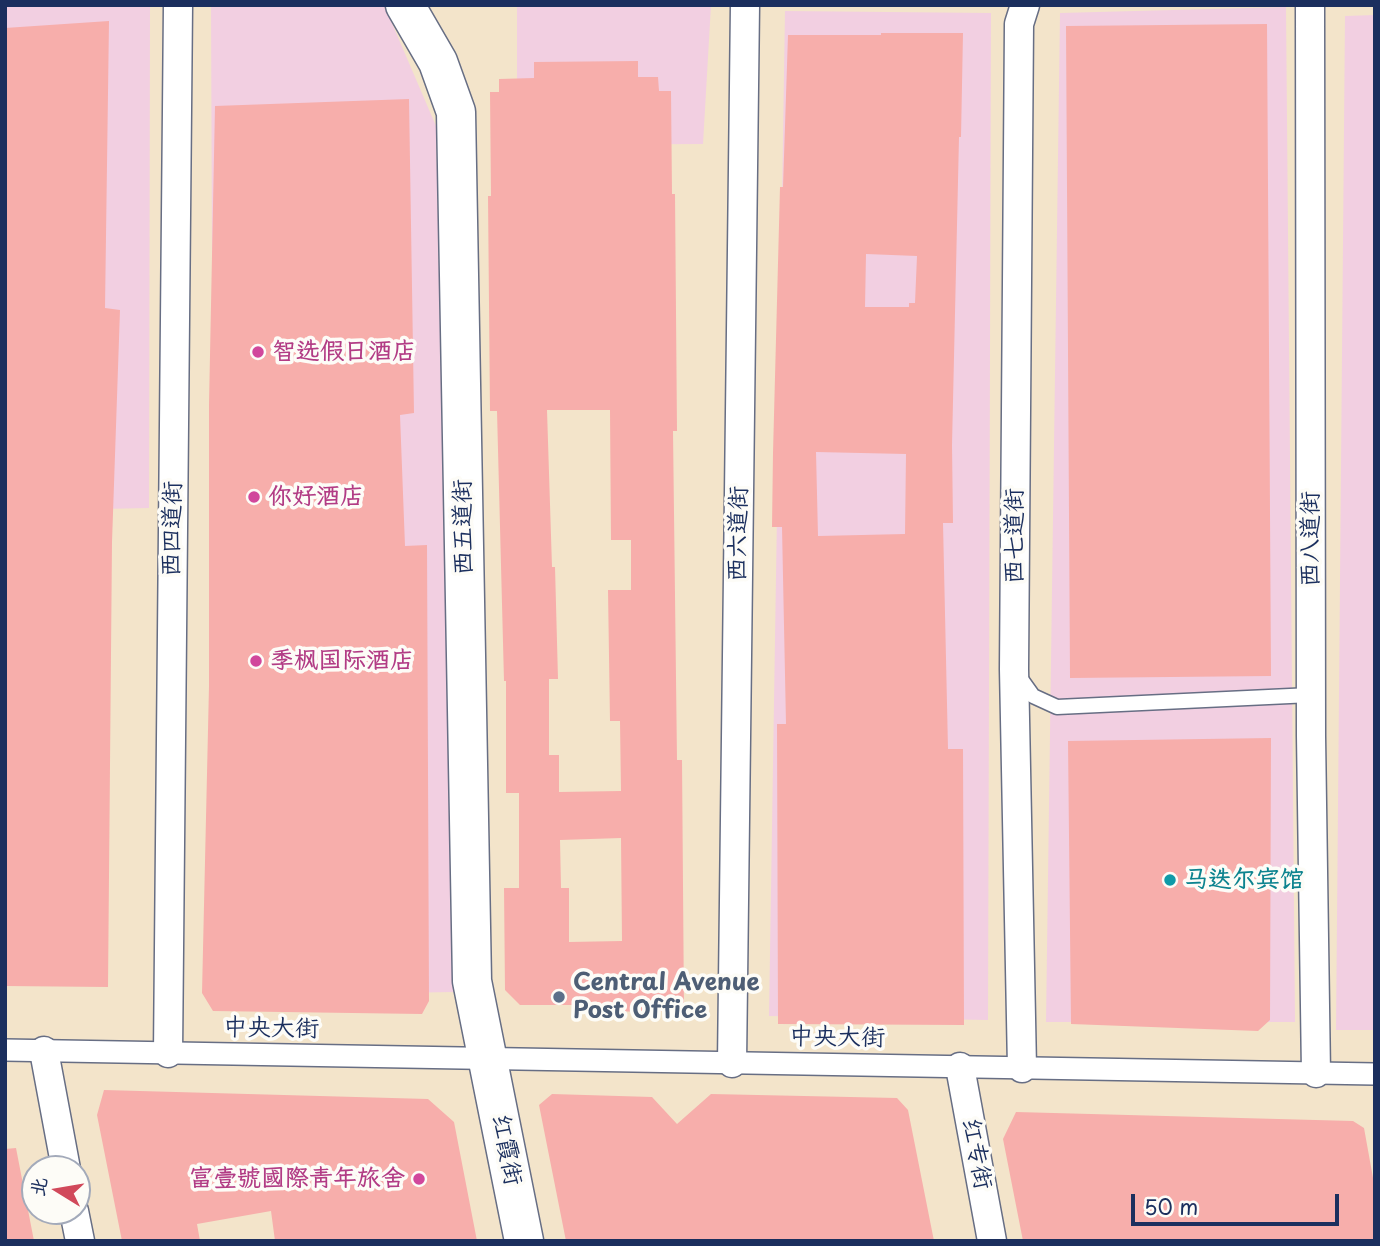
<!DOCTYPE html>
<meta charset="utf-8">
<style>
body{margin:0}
#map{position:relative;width:1380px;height:1246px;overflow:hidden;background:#f3e4ca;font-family:"Playpen Sans","LXGW WenKai TC",sans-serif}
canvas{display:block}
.frame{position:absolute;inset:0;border:7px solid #1b2f5e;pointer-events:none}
.north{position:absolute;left:21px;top:1155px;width:70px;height:70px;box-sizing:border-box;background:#fdfcf7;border:2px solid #a3aaba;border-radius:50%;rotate:281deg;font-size:19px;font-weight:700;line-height:28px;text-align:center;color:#1b2f5e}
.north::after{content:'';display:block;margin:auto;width:24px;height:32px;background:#d1495b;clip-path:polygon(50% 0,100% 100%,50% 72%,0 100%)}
.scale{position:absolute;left:1131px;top:1194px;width:208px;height:32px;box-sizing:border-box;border:4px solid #1b2f5e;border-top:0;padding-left:9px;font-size:21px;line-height:24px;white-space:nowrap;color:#1b2f5e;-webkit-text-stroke:5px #fdfcf7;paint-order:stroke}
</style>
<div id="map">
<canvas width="1380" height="1246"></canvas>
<div class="frame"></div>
<div class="north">北</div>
<div class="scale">50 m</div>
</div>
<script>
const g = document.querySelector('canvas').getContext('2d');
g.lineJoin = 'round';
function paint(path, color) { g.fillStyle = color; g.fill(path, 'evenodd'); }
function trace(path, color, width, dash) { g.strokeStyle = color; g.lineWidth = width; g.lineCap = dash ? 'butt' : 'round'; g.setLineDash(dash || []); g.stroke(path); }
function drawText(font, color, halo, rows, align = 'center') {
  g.font = font + ' "Playpen Sans","LXGW WenKai TC",sans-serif'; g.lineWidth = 7; g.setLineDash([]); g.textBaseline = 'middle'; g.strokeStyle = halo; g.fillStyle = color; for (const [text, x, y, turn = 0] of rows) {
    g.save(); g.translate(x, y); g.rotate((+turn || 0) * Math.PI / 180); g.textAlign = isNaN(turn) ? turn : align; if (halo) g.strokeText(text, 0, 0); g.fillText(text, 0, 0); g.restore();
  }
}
const built = new Path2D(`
 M150 5 149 508 5 511V7Z
 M517 5H711L703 144 517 145Z
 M211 6 385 7 436 126 454 992 215 996Z
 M1286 7 1295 1022H1046L1060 13Z
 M785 11 991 13 988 1020 769 1016Z
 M1375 15V1030H1336L1345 16Z`);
const building = new Path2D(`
 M109 21 105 308 120 310 112 542 108 987 5 986V28Z
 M1267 24 1271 676 1070 678 1066 26Z
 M881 33H963L961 137H959L952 445 953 523H943L948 749H963L964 1025 778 1024 777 724H786L782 527H772L773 453 780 187H783L788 35H881ZM866 254 917 256 915 303H909V307H865ZM816 452 906 454 905 534 818 536Z
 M638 61V77H658L659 91H671L672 194H675L677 431H673L677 760H682L684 1011 576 1012V1005H520L505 990 504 888H519V793H506V681H504L497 411H490L488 196H491L490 92H499V79L534 78V62ZM547 410H610L611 540H631V590H608L610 721H620L621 791 559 792V755H549V679H558L555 567H552ZM621 838 622 941 569 942V888H561L560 840Z
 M409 99 414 413 400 415 405 546 427 545 429 1001 422 1014 213 1011 202 993 209 686V405L215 106Z
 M1271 738 1270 1020 1258 1031 1071 1024 1068 741Z
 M104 1090 428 1099 454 1122 477 1241H275L271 1211 197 1224 200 1241H122L97 1115Z
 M552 1094 652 1097 677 1124 711 1094 897 1098 908 1110 934 1241H566L539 1105Z
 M1016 1112 1353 1121 1364 1128 1375 1189V1241H1023L1003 1139Z
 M16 1148 34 1241H5V1149Z`);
const service = new Path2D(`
 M1018 675 1033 696 1057 707 1311 695`);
const pedestrian = new Path2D(`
 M5 1050 1375 1074`);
const minor = new Path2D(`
 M1310 5 1311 736 1316 1073
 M44 1051 66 1169
 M168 1053 178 5
 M732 1063 745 5
 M960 1067 992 1241
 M1022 1068 1014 669 1019 24 1025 5
 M74 1211 80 1241`);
const secondary = new Path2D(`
 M405 5 438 62 456 112 472 981 524 1241`);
const markers = [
 [258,352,7,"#d1479c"],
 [254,497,7,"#d1479c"],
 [256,661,7,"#d1479c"],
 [1170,880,7,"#0f9aa8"],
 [559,997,7,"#5c6f8a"],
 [419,1179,7,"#d1479c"]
];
const hotelNames = [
 ["智选假日酒店",272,352],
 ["你好酒店",268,497],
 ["季枫国际酒店",270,661],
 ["富壹號國際青年旅舍",405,1179,"right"]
];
const streetNames = [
 ["西五道街",464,527,-91],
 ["西四道街",173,529,-89],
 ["西六道街",739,534,-89],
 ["西七道街",1015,536,-90],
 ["西八道街",1311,539,-90],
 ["中央大街",271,1029,1],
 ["中央大街",837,1038,1],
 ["红霞街",506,1150,79],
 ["红专街",976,1154,79]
];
const cultureNames = [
 ["马迭尔宾馆",1184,880]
];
const serviceNames = [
 ["Central Avenue",573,983],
 ["Post Office",573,1011]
];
paint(built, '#f2cfe1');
paint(building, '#f7aeab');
trace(service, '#676e84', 17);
trace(pedestrian, '#676e84', 24);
trace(minor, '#676e84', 31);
trace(secondary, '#676e84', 41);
trace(service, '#fff', 14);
trace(pedestrian, '#fff', 21);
trace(minor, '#fff', 28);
trace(secondary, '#fff', 38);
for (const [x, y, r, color] of markers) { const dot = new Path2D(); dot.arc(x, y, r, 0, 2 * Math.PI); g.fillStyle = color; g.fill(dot); trace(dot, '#fdfcf7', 2.5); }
drawText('bold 24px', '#b23c85', '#fdfcf7', hotelNames, 'left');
drawText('24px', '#1b2f5e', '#fdfcf7', streetNames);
drawText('bold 24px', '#0d838f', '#fdfcf7', cultureNames, 'left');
drawText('bold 24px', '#4e5e75', '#fdfcf7', serviceNames, 'left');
</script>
